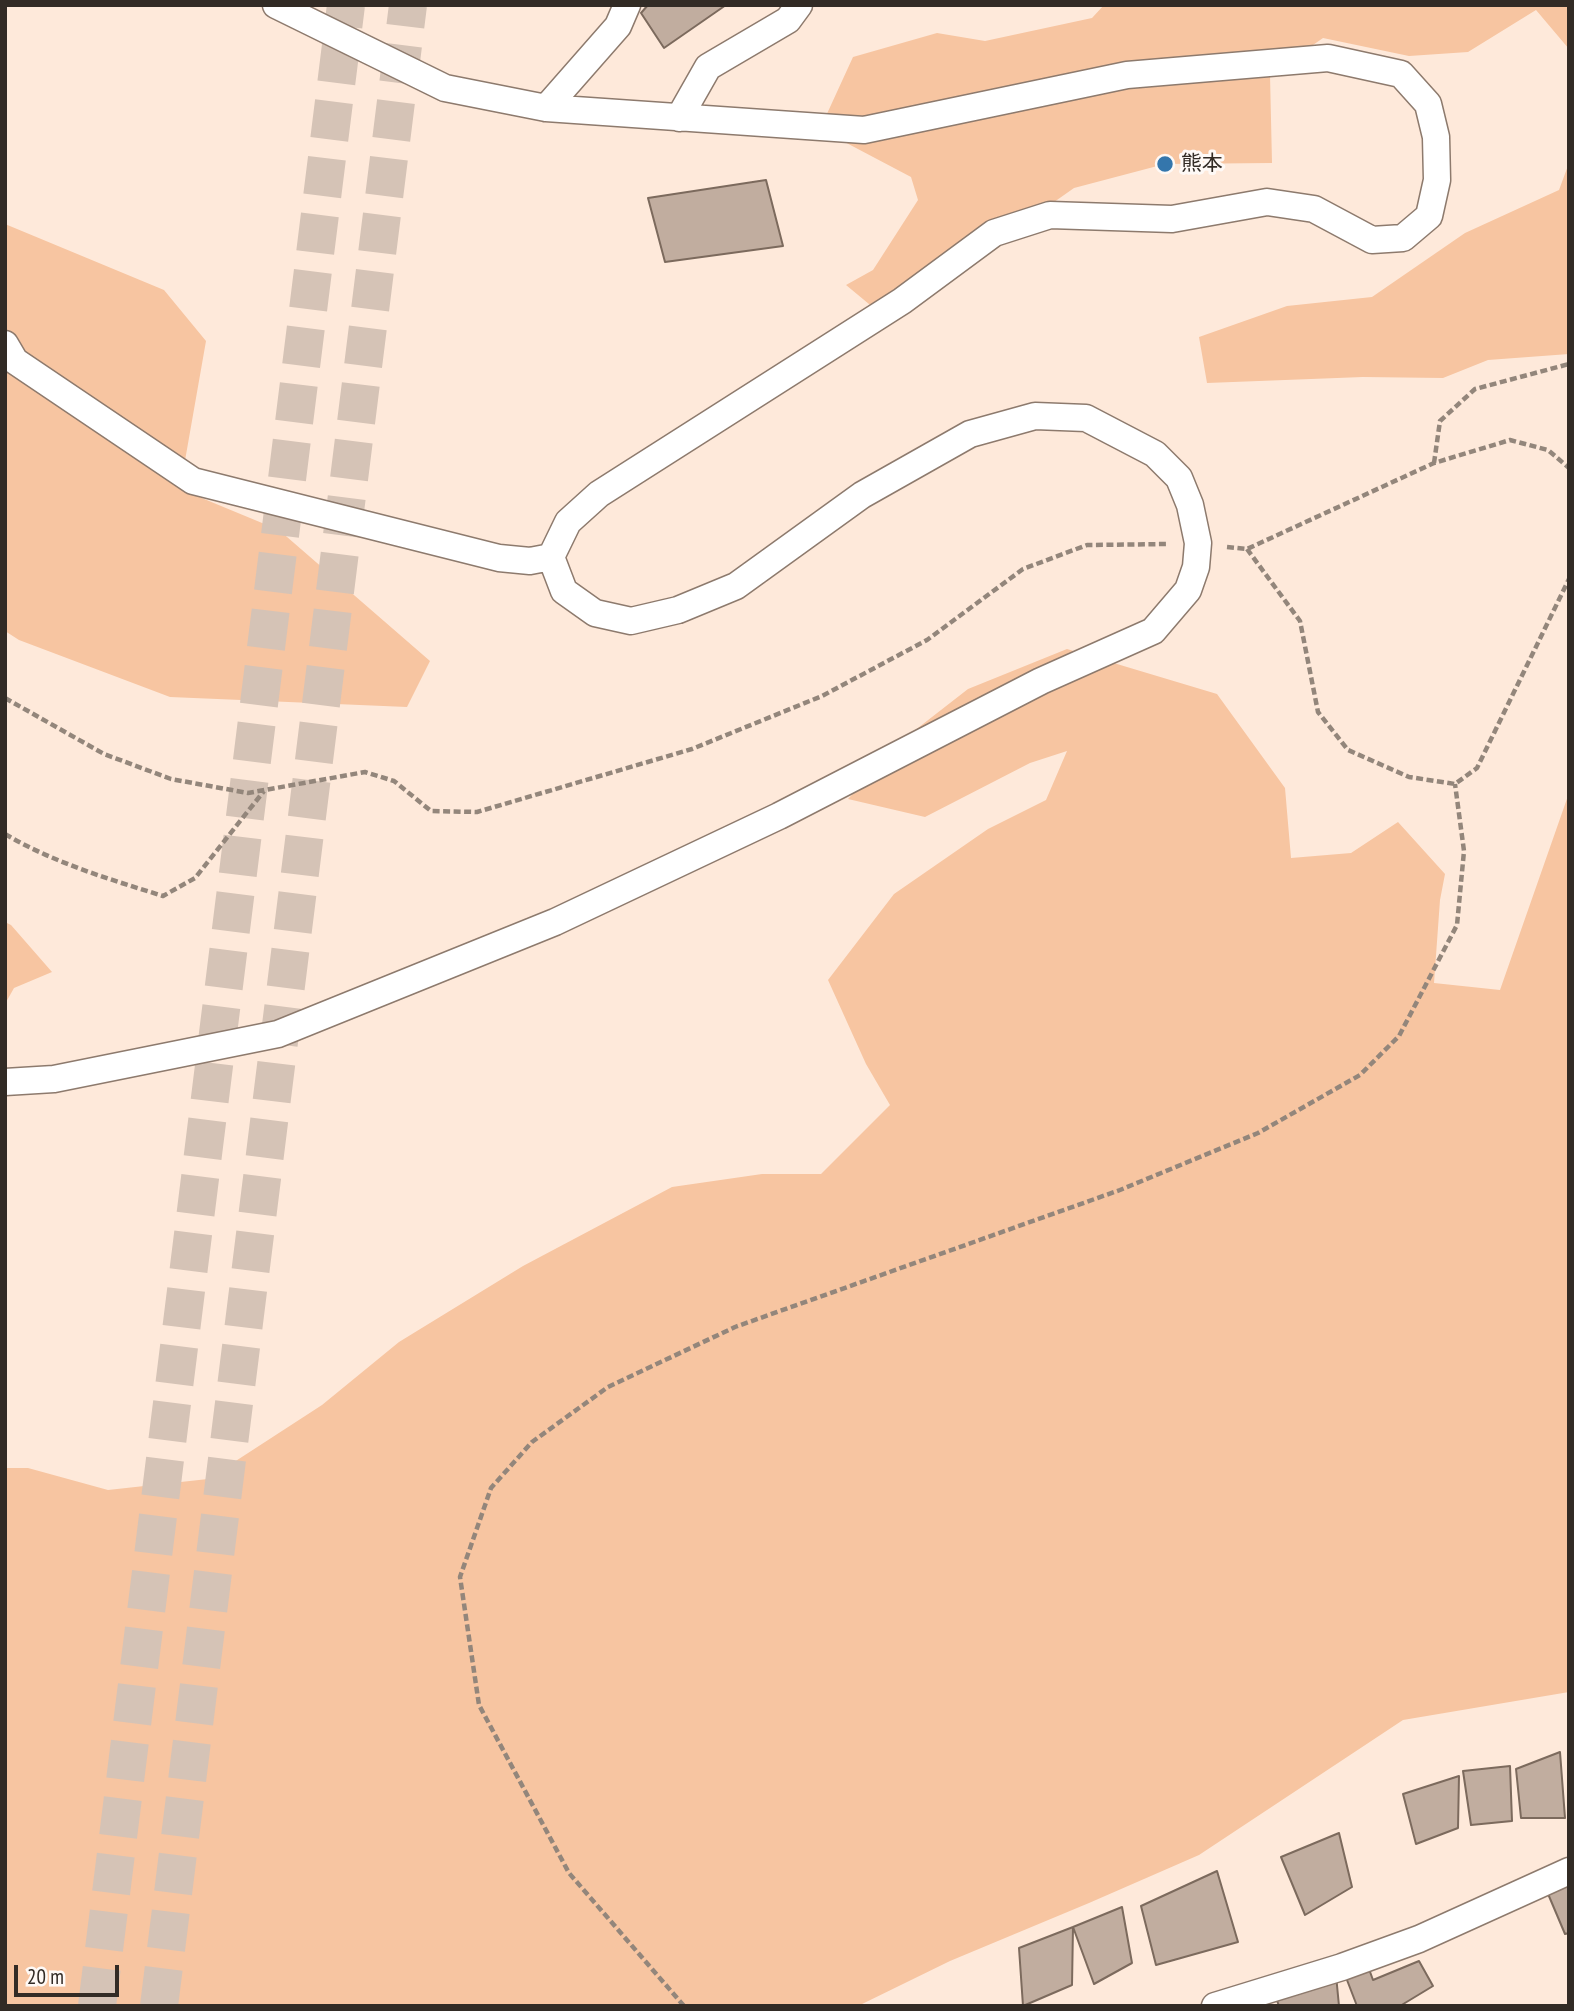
<!DOCTYPE html>
<meta charset="utf-8">
<style>
body{margin:0}
#map{position:relative;width:1574px;height:2011px;overflow:hidden;background:#fee9da;font-family:"PT Sans Narrow",sans-serif}
canvas{display:block}
.frame{position:absolute;inset:0;border:7px solid #322b25;pointer-events:none}
.scale{position:absolute;left:14px;top:1965px;width:105px;height:32px;box-sizing:border-box;border:4px solid #322b25;border-top:0;padding-left:9px;font-size:21px;line-height:24px;white-space:nowrap;color:#322b25;-webkit-text-stroke:5px #fef9f6;paint-order:stroke}
</style>
<div id="map">
<canvas width="1574" height="2011"></canvas>
<div class="frame"></div>
<div class="scale">20 m</div>
</div>
<script>
const g = document.querySelector('canvas').getContext('2d');
g.lineJoin = 'round';
function paint(path, color) { g.fillStyle = color; g.fill(path, 'evenodd'); }
function trace(path, color, width, dash) { g.strokeStyle = color; g.lineWidth = width; g.lineCap = dash ? 'butt' : 'round'; g.setLineDash(dash || []); g.stroke(path); }
function drawText(font, color, halo, rows, align = 'center') {
  g.font = font + ' "PT Sans Narrow","Noto Sans JP",sans-serif'; g.lineWidth = 6; g.setLineDash([]); g.textBaseline = 'middle'; g.strokeStyle = halo; g.fillStyle = color; for (const [text, x, y, turn = 0] of rows) {
    g.save(); g.translate(x, y); g.rotate((+turn || 0) * Math.PI / 180); g.textAlign = isNaN(turn) ? turn : align; if (halo) g.strokeText(text, 0, 0); g.fillText(text, 0, 0); g.restore();
  }
}
const green = new Path2D(`
 M1104 5H1569V49L1536 10 1468 52 1409 56 1323 38 1270 75 1272 163 1165 164 1074 188 996 243 881 314 846 285 873 270 918 200 911 177 820 129 853 57 937 33 985 41 1092 18Z
 M1569 163V354L1488 360 1443 378 1363 377 1207 383 1199 337 1287 306 1372 297 1465 233 1559 190Z
 M5 224 164 290 206 341 180 489 279 530 430 661 407 707 170 697 19 640 5 631Z
 M1067 649 1217 694 1285 788 1291 858 1351 853 1398 822 1445 874 1440 900 1434 983 1500 990 1569 793V1692L1403 1720 1199 1855 1089 1903 950 1961 858 2006H5V1468H28L108 1490 208 1479 322 1405 399 1342 523 1266 672 1187 762 1174H821L890 1105 866 1064 828 980 894 894 988 829 1046 800 1067 751 1030 763 925 817 848 799 905 738 968 689Z
 M5 922 11 925 52 972 14 988 5 1004Z`);
const building = new Path2D(`
 M648 5H726L664 48 641 13Z
 M766 180 783 246 665 262 648 198Z
 M1560 1752 1565 1818H1521L1516 1769Z
 M1510 1766 1512 1821 1471 1825 1463 1771Z
 M1459 1776 1458 1828 1416 1844 1403 1794Z
 M1339 1833 1352 1887 1305 1915 1281 1857Z
 M1217 1871 1238 1942 1156 1965 1141 1906Z
 M1569 1877V1933L1565 1934 1543 1882Z
 M1122 1907 1132 1963 1094 1984 1073 1927Z
 M1073 1927 1072 1985 1023 2006 1019 1948Z
 M1365 1958 1373 1980 1419 1961 1433 1986 1400 2006H1357L1342 1967Z
 M1336 1975 1339 2006H1279L1272 1987Z`);
const secondaryTunnel = new Path2D(`
 M97 2006 346 5
 M159 2006 408 5`);
const path = new Path2D(`
 M1434 463 1440 421 1475 389 1569 364
 M1227 547 1247 549 1434 463 1510 440 1548 450 1569 468
 M1247 549 1300 621 1318 712 1348 750 1409 777 1455 784 1477 768 1569 579
 M5 698 104 754 171 779 248 793 365 772 394 781 431 811 477 812 692 749 822 696 927 640 1023 569 1087 545 1169 544
 M5 834C54 863 109 879 163 896L195 878 264 791
 M684 2006 569 1873 479 1705 460 1577 491 1488 532 1442 608 1387 735 1327 1120 1190 1258 1133 1360 1075 1399 1036 1457 925 1464 851 1455 784`);
const minor = new Path2D(`
 M546 108 618 26 627 5
 M679 118 708 67 788 20 799 5
 M5 344 15 361 193 481 499 558 530 561 551 557
 M5 1082 54 1079 278 1034 555 922 779 816 1041 681 1153 631 1188 590 1196 567 1198 543 1190 505 1179 478 1155 454 1086 418 1035 416 970 434 862 495 736 586 678 610 631 621 595 613 564 591 551 557 568 522 599 494 902 301 994 233 1050 215 1172 219 1267 202 1314 209 1372 240 1403 238 1429 216 1437 180 1436 137 1428 104 1401 74 1328 58 1127 75 864 130 546 108 445 88 276 5
 M1215 2006 1342 1967 1419 1939 1569 1871`);
const markers = [
 [1165,164,9,"#3476ac"]
];
const poiNames = [
 ["熊本",1181,164]
];
paint(green, '#f7c5a1');
paint(building, '#c1ad9f');
trace(building, '#7c6a5d', 2);
trace(secondaryTunnel, '#d5c3b6', 38, [38, 19]);
trace(minor, '#8d7a6d', 29);
trace(path, '#93867b', 4.5, [7, 3.5]);
trace(minor, '#fff', 26);
for (const [x, y, r, color] of markers) { const dot = new Path2D(); dot.arc(x, y, r, 0, 2 * Math.PI); g.fillStyle = color; g.fill(dot); trace(dot, '#fef9f6', 2.5); }
drawText('21px', '#322b25', '#fef9f6', poiNames, 'left');
</script>
